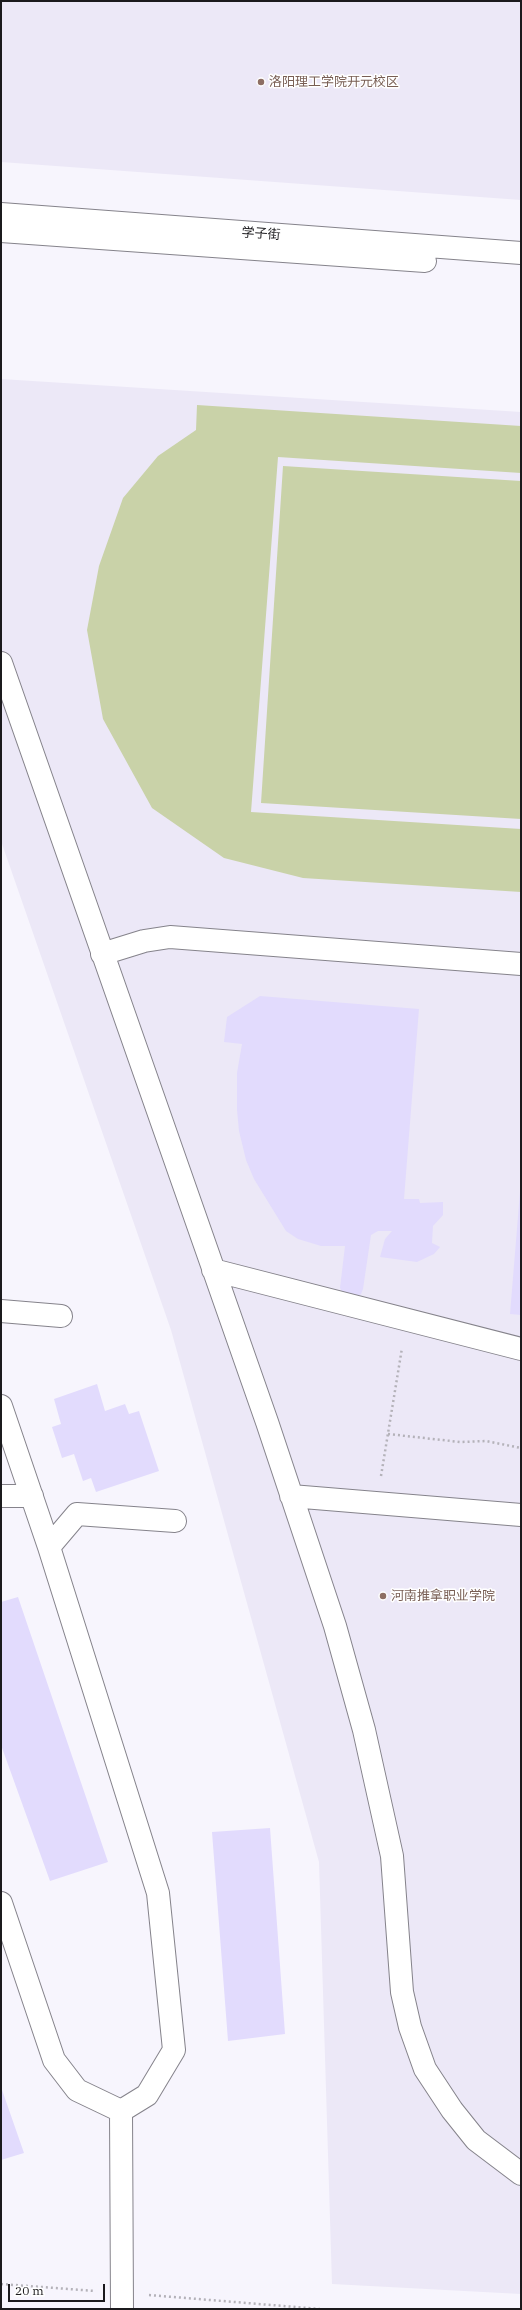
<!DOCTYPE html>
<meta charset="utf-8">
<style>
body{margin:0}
#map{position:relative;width:522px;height:2310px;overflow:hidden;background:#f7f5fd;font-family:"IBM Plex Serif",serif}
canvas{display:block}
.frame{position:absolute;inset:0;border:2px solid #1b1a1d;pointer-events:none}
.scale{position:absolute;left:8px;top:2284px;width:97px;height:18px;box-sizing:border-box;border:2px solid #1b1a1d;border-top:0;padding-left:5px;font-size:12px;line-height:14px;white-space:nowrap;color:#1b1a1d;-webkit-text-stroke:3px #fff;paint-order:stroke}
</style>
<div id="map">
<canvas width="522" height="2310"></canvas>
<div class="frame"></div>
<div class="scale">20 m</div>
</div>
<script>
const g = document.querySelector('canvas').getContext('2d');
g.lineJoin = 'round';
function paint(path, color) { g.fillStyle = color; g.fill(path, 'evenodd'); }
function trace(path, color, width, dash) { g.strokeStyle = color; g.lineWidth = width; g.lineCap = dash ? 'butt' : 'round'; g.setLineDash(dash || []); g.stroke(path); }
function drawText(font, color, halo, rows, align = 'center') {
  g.font = font + ' "IBM Plex Serif","Noto Sans SC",serif'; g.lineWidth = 3; g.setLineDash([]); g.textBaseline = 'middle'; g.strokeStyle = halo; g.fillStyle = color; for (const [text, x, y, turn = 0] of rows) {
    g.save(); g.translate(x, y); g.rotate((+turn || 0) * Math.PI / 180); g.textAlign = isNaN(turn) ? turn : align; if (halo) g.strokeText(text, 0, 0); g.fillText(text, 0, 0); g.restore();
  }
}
const built = new Path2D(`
 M1 1H521V200L1 162Z
 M1 379 521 412V2294L332 2284 319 1862 171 1330 1 841Z`);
const green = new Path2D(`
 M197 405 521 426V473L278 457 251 812 521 829V892L303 878 224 858 152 808 103 719 87 630 99 566 123 498 158 456 196 430Z
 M283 466 521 481V819L261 803Z`);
const building = new Path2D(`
 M260 996 419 1009 404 1199H419L420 1203 443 1202V1215L433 1226 432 1243 440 1247 434 1254 417 1262 380 1257 385 1239 392 1231H378L371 1235 363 1289 361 1294 352 1299 343 1294 340 1288 345 1246H321L298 1239 286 1231 254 1179 246 1160 239 1131 237 1110V1073L242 1044 224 1042 227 1017Z
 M520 1192H521V1315L510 1314Z
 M97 1384 105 1411 125 1404 129 1414 139 1411 159 1471 96 1492 91 1478 83 1481 74 1454 62 1458 52 1427 61 1424 54 1399Z
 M18 1597 108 1862 50 1881 1 1745V1602Z
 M270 1828 285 2034 228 2041 212 1832Z
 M1 2087 24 2153 1 2160Z`);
const path = new Path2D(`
 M388 1434 460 1442 486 1441 521 1448
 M381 1476 402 1348
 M1 2284 95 2291
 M149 2295 320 2309`);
const minor = new Path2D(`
 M1 214 521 253
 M1 231 425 261
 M1 663 267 1422 335 1626 364 1730 392 1856 402 1992 410 2027 425 2069 452 2110 476 2140 521 2174
 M102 954 144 941 170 937 521 964
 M213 1270 521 1349
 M1 1311 61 1316
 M1 1406 49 1547
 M1 1496H32
 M291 1496 521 1515
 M1 1903 54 2060 77 2090 121 2111
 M122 2309 121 2111 147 2095 174 2050 158 1893 49 1547 77 1514 175 1521`);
const markers = [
 [261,82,4,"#8d6e63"],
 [383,1596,4,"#8d6e63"]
];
const educationNames = [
 ["洛阳理工学院开元校区",269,82],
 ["河南推拿职业学院",391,1596]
];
const streetNames = [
 ["学子街",261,234,4]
];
paint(built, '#ece8f7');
paint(green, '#c9d2a8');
paint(building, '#e2dbfd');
trace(minor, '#85838b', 24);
trace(path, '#b4b2b9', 2.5, [2, 3]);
trace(minor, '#fff', 22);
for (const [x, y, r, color] of markers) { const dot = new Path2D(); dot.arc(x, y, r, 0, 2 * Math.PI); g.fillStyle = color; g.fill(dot); trace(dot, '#fff', 1.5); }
drawText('13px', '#785e54', '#fff', educationNames, 'left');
drawText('13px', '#1b1a1d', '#fff', streetNames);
</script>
